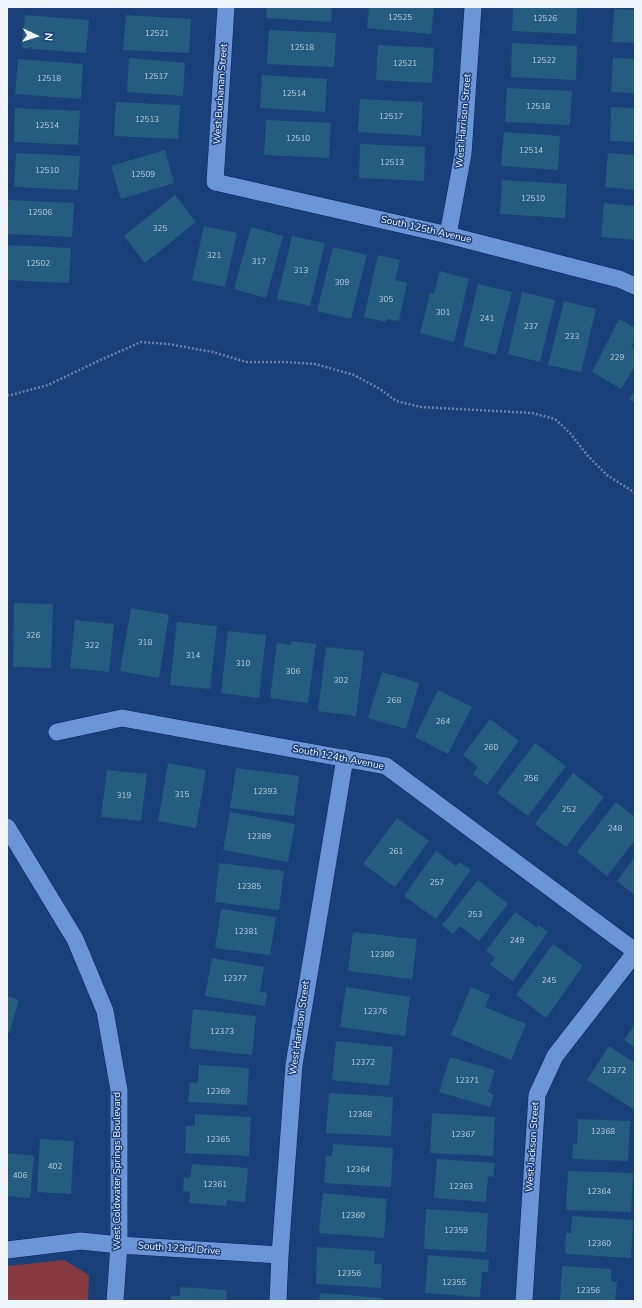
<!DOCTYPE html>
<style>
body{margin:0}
#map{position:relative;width:642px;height:1308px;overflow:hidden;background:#1a4079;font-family:"Nunito Sans",sans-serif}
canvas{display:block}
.frame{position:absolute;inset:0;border:8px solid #f0f4fb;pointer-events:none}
.north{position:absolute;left:16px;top:16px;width:40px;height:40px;-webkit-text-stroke:3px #1a4079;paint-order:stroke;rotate:94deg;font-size:11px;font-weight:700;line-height:16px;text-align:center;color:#f0f4fb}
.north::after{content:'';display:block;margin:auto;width:14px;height:18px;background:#f0f4fb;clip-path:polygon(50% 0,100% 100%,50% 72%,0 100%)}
</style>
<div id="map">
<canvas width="642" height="1308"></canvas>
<div class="frame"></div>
<div class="north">N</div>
</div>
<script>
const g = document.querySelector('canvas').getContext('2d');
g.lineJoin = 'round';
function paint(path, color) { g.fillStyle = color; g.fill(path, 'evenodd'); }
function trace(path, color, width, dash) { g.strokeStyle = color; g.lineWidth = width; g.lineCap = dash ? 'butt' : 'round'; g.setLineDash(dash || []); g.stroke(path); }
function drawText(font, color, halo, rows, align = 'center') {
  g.font = font + ' "Nunito Sans",sans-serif'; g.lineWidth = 3; g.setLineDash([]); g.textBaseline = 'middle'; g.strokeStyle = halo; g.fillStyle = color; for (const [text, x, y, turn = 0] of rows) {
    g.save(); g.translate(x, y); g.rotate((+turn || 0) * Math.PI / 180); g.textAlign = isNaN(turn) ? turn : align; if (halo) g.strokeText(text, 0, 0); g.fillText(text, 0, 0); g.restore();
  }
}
const green = new Path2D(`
 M64 1260 89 1275 88 1301H7V1266Z`);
const building = new Path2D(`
 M267 7H332L331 22 266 18Z
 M369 7H434L431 34 367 28Z
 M513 7H577L576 34 512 31Z
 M614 9 635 10V43L612 42Z
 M25 15 89 20 86 53 22 48Z
 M126 15 191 19 189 53 123 50Z
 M269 30 336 33 334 67 267 64Z
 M512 43 577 46 576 80 511 77Z
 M378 45 434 48 432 83 376 80Z
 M129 58 185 63 183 96 127 92Z
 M613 58 635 59V93L611 92Z
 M18 59 83 64 81 99 15 94Z
 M262 75 327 79 325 112 260 108Z
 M507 88 572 91 570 125 505 122Z
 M360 99 423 102 421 136 358 132Z
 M116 102 180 105 178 139 114 136Z
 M611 107 635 108V142L610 141Z
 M15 108 80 111 78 145 14 142Z
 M266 120 331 123 329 158 264 155Z
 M504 132 560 136 558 170 501 166Z
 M360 144 425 147 424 181 359 178Z
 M165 150 174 183 121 199 111 166Z
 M16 153 80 156 78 190 14 187Z
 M608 153 635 155V190L605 187Z
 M502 180 567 184 565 218 500 214Z
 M175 195 196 222 145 263 124 236Z
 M8 200 74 203 72 237 7 234Z
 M604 203 635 206V240L601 237Z
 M204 226 237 233 225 287 192 280Z
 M251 227 283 236 266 298 234 289Z
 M292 236 325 243 310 306 277 299Z
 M7 245 71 248 69 283 7 280Z
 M333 247 367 255 351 319 317 311Z
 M378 255 400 260 395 280 407 283 399 321 387 319 386 322 364 317Z
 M440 271 469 279 454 342 420 333 430 293 434 294Z
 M478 284 512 292 496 355 463 346Z
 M522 292 555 300 540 362 508 354Z
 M564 301 596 309 581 372 548 365Z
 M619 319 635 328V340L631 347 635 349V366L621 389 592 372Z
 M635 391V403L629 399Z
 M14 603 53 604 51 668 13 667Z
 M131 608 169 615 159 678 120 671Z
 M75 620 114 624 109 672 70 668Z
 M177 622 217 626 210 689 170 685Z
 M228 631 266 635 259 698 221 693Z
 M291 641 316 644 308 703 270 698 277 643 291 645Z
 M326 647 364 651 356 716 318 711Z
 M382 672 419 683 406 729 368 718Z
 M438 690 472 707 448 754 415 737Z
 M490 719 519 741 487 785 473 774 478 767 463 755Z
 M535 743 566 766 528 816 497 793Z
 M168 763 206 770 196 828 158 821Z
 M236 768 299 776 294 816 230 808Z
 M107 770 147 774 141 821 101 817Z
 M573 773 604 797 566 847 535 824Z
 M616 802 635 817V840L607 876 577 852Z
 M230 812 295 824 288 862 223 850Z
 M397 818 429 841 395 887 363 864Z
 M436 851 456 866 459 862 471 870 436 919 404 896Z
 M635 857V895L617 881Z
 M219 863 284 871 279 910 215 902Z
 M478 880 508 904 479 941 460 926 453 934 442 925Z
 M221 909 276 917 270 955 215 948Z
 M515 912 537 928 538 925 548 932 513 981 490 965 495 958 486 951Z
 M353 932 417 939 412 979 348 971Z
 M553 944 583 966 546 1018 516 995Z
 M212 958 264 967 260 992 267 993 265 1006 205 996Z
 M346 987 410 997 405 1036 340 1027Z
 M471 987 490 995 485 1007 526 1024 511 1060 451 1035Z
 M7 996 19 1000 9 1033H7Z
 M193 1009 256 1016 252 1055 189 1048Z
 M635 1024V1048L624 1040Z
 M336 1041 393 1047 389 1086 332 1080Z
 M609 1046 635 1063V1110L587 1080Z
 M450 1057 495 1070 488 1092 494 1095 490 1107 439 1092Z
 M199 1065 249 1068 247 1105 188 1102 190 1082 198 1083Z
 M329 1093 393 1097 391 1136 326 1133Z
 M432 1113 495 1117 493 1156 430 1153Z
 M195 1114 251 1117 249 1156 185 1153 186 1126H195Z
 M578 1119 630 1121 628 1161 572 1159 573 1144H577Z
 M40 1139 74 1141 71 1194 37 1192Z
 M333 1144 393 1148 391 1187 324 1183 326 1156H332Z
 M7 1153 34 1156 30 1198 7 1196Z
 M437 1159 495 1163 493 1177 488 1176 486 1202 434 1198Z
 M192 1164 248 1168 245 1202 227 1200 226 1206 189 1203 190 1192 183 1191 184 1177 190 1178Z
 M568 1171 633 1173 631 1212 566 1210Z
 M323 1193 387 1199 384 1238 319 1233Z
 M426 1209 488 1213 486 1252 424 1249Z
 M572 1216 633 1220 631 1258 565 1254 566 1233H571Z
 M317 1247 375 1251 374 1264H382L381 1288 316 1284Z
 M428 1255 489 1260 488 1272H482L480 1297 425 1293Z
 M562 1266 611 1269V1281L617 1282 615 1301H560Z
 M180 1287 227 1290 226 1301H171V1296H180Z
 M320 1293 383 1298V1301H319Z`);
const path = new Path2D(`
 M7 395H11L48 385 96 362 141 342 168 344 213 352 246 362H286L315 364 354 375 380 389 396 401 421 407 532 413 555 419 570 433 588 456 607 475 635 493`);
const street = new Path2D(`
 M226 7 215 182 448 235 619 279 635 286
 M448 235 463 154 473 7
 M57 732 122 718 386 766 635 951
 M7 827 75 939 105 1011 119 1090V1245L115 1301
 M7 1250 81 1241 119 1245 280 1255
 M278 1301 280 1255 294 1065 345 758
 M524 1301 537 1095 555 1056 635 953`);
const numberNames = [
 ["12525",400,18],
 ["12526",545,19],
 ["12521",157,34],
 ["12518",302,48],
 ["12522",544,61],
 ["12521",405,64],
 ["12517",156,77],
 ["12518",49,79],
 ["12514",294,94],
 ["12518",538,107],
 ["12517",391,117],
 ["12513",147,120],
 ["12514",47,126],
 ["12510",298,139],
 ["12514",531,151],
 ["12513",392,163],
 ["12510",47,171],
 ["12509",143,175],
 ["12510",533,199],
 ["12506",40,213],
 ["325",160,229],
 ["321",214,256],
 ["317",259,262],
 ["12502",38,264],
 ["313",301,271],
 ["309",342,283],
 ["305",386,300],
 ["301",443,313],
 ["241",487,319],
 ["237",531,327],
 ["233",572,337],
 ["229",617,358],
 ["326",33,636],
 ["318",145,643],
 ["322",92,646],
 ["314",193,656],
 ["310",243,664],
 ["306",293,672],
 ["302",341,681],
 ["268",394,701],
 ["264",443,722],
 ["260",491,748],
 ["256",531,779],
 ["12393",265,792],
 ["315",182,795],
 ["319",124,796],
 ["252",569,810],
 ["248",615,829],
 ["12389",259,837],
 ["261",396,852],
 ["257",437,883],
 ["12385",249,887],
 ["253",475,915],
 ["12381",246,932],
 ["249",517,941],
 ["12380",382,955],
 ["12377",235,979],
 ["245",549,981],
 ["12376",375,1012],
 ["12373",222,1032],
 ["12372",363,1063],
 ["12372",614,1071],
 ["12371",467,1081],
 ["12369",218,1092],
 ["12368",360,1115],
 ["12368",603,1132],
 ["12367",463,1135],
 ["12365",218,1140],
 ["402",55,1167],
 ["12364",358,1170],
 ["406",20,1176],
 ["12361",215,1185],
 ["12363",461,1187],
 ["12364",599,1192],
 ["12360",353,1216],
 ["12359",456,1231],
 ["12360",599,1244],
 ["12356",349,1274],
 ["12355",454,1283],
 ["12356",588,1291]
];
const streetNames = [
 ["West Buchanan Street",221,94,-86],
 ["West Harrison Street",464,121,-85],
 ["South 125th Avenue",426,230,13],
 ["South 124th Avenue",338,758,11],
 ["West Harrison Street",300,1028,-82],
 ["West Jackson Street",533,1147,-86],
 ["West Coldwater Springs Boulevard",118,1171,-90],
 ["South 123rd Drive",179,1249,4]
];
paint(green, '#843a3e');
paint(building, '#245d7f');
trace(street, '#00245b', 18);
trace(path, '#6b84aa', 2.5, [2, 2]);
trace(street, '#6c95d6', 17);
drawText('8px', '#bdcedc', null, numberNames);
drawText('10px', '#f0f4fb', '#1a4079', streetNames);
</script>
